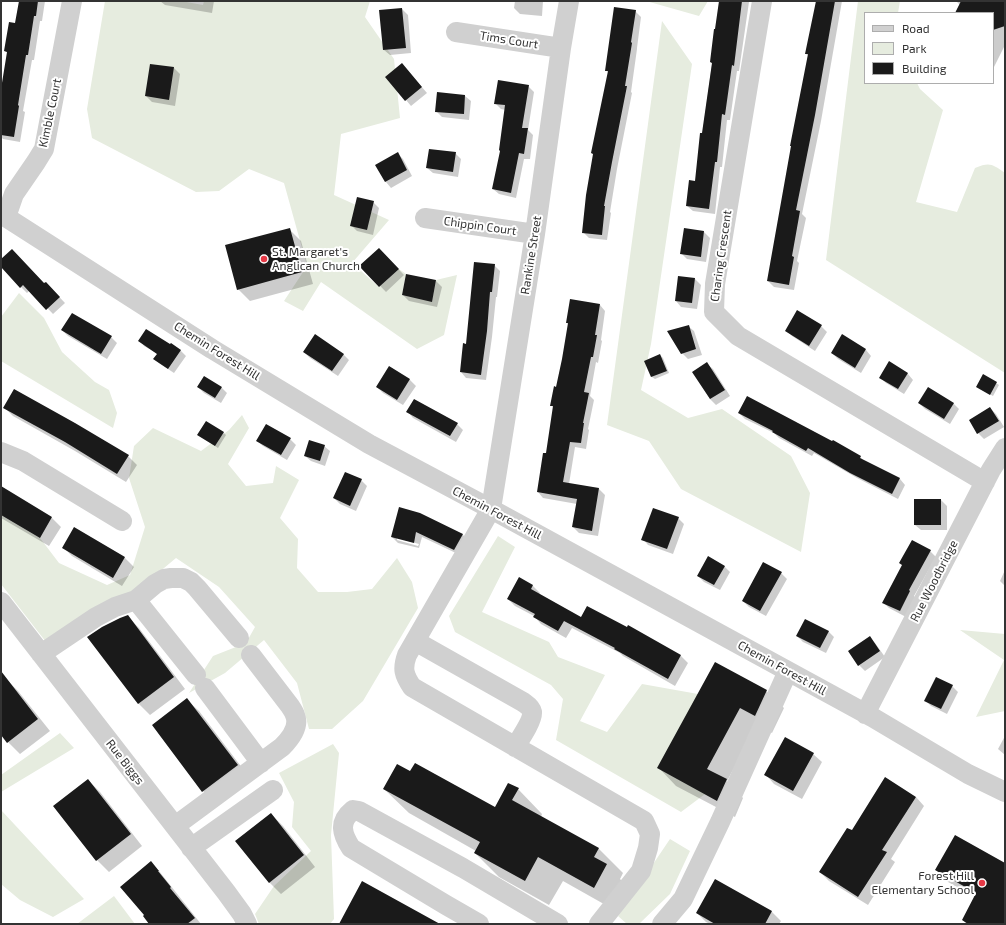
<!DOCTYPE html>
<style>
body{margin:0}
#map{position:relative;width:1006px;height:925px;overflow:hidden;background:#fff;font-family:"Exo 2",sans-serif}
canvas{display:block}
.frame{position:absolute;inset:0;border:2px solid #333;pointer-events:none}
.legend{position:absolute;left:864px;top:12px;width:130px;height:72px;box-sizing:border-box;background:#fff;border:1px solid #adadad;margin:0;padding:5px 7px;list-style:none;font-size:12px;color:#333}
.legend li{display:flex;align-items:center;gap:8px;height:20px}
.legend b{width:20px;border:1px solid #adadad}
</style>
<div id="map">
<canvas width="1006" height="925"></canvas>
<div class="frame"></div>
<ul class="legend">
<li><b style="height:5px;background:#d0d0d0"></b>Road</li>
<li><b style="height:11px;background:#e6ecdf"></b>Park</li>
<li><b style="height:11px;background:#1a1a1a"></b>Building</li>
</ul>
</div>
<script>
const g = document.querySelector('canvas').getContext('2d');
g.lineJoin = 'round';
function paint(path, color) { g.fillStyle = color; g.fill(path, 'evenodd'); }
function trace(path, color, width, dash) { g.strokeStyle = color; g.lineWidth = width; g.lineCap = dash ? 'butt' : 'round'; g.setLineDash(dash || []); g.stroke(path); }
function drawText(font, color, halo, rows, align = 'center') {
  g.font = font + ' "Exo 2",sans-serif'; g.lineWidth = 4; g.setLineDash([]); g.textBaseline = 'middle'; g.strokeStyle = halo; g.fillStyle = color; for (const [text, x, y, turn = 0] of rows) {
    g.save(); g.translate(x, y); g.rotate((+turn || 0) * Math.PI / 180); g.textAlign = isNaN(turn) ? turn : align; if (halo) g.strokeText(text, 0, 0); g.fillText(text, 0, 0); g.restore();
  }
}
const green = new Path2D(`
 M105 1H181L203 5 204 1H370L365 17 394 59 400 118 341 134 334 195 389 220 352 263 379 287 399 269 406 274 402 295 432 301 436 280 457 275 444 335 417 349 321 282 303 311 284 301 307 266 284 183 249 169 219 191 196 192 92 138 87 109Z
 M646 1H708L699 16Z
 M858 1H900L898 13H865V83H917L920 89 943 110 916 202 957 212 975 168C990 162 992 164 1005 173V373L826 260Z
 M662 21 692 64 651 344 641 390 688 418 722 409 791 456 810 493 801 552 681 489 649 441 607 425Z
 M19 293 44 318 62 352 95 382 109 390 117 413 113 428 1 361V317Z
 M242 415 249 428 228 464 246 486 273 483 276 466 299 480 280 518 298 539 297 568 318 592H347L372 589 397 558 412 582 418 608 363 701 332 729H309L297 683 264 640 225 673 189 693 213 656 246 643 255 627 219 587 176 558 133 594 46 642 1 584V515L40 538 59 563 107 585 130 575 145 527 129 478 134 446 153 428 201 451 229 430Z
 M498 536 515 547 482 612 549 642 558 657 605 675 580 721 607 732 642 684 698 694 658 768 705 794 681 812 556 740 563 699 551 685 455 632 449 616Z
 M960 630 1005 634V711L976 717 1004 660Z
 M60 733 74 748 1 792V775Z
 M333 744 339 753 331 835 334 919 330 924H259L255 914 274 886 311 851 292 827 294 802 279 773Z
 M1 810 84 899 53 917 20 900 1 884Z
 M670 839 690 851 670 894 639 924H627L618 916Z
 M114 896 135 924H77Z`);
const shadow = new Path2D(`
 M20 1H45L42 21H40L34 60H32L23 111 25 112 20 142 3 139 1 137V110L8 53 5 51 16 24Z
 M160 1H214L212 13 165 5Z
 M515 1H543L542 16 520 14 514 8Z
 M720 1 749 2 739 71H737L730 120H727L722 167H720L715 214 693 211 687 206 696 182 712 64 711 62Z
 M817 1H842L821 121 802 214 806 218 797 261 799 263 794 290 774 287 768 281 809 56 806 54Z
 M956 1H1005V45L993 69V13H956L960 5Z
 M402 9 408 15 411 53 390 55 384 50Z
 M635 11 641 17 637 48V49L631 92 632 93 617 169 610 212 611 213 607 240 589 238 583 232 609 73 606 70Z
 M402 64 427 93 411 106 406 100Z
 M151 65 174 68 180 74 175 106 152 102 146 96Z
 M528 86 534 92 528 130 533 135 530 159H524L516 198 499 194 493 189 501 151 506 110 501 109 495 103Z
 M438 93 465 96 471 101 469 120 442 117 436 111Z
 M455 153 461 159 458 177 433 173 427 168Z
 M398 154 403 159 412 176 391 188 386 182 377 165Z
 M373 202 379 208 373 235 357 231 351 225Z
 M289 229 301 241 313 284 250 301 238 289Z
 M685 229 704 232 710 238 706 262 687 259 681 253Z
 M379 249 404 275 386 292 361 266Z
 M1 260 44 285 46 283 65 303 53 314 30 290 27 293 21 287 1 265Z
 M494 265 500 271 497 297H496L492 337 486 380 466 378 461 372 467 345Z
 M695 279 701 285 697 309 681 307 676 301Z
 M436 281 442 287 437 307 409 301 403 295Z
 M600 305 605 311 601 340 602 341 598 363 596 362 590 396 594 400 588 429 589 430 586 449 575 447 569 484 599 489 605 495 598 536 579 533 573 527 577 504 543 498 538 492 544 454H547L554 408 551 405 557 388 569 325 567 323Z
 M688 326 694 331 702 355 688 359 682 353Z
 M821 326 827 332 815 351 792 336 786 330Z
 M62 330 111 337 117 343 107 359 68 336Z
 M843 336 866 350 871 356 861 373 838 359 832 353Z
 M140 341 170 346 171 344 181 351 186 356 174 373 159 363 155 359 158 354 144 346Z
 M304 352 343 354 349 360 338 376 310 358Z
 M660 355 663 358 669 373 655 379 652 377 646 361Z
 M889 363 908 374 913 380 904 394 886 383 880 377Z
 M707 364 713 369 730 396 716 405 710 399 693 372Z
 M390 367 410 380 416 386 403 405 383 393 377 387Z
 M996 383 999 385 993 396 980 389 977 387Z
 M198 387 222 388 227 393 221 403 204 393Z
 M919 403H953L959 409 950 424 925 409Z
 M4 407 128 456 137 465 126 482 75 451 13 416Z
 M990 408 996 414 1004 427 984 439 978 433Z
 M408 412 457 424 463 430 456 442 413 418Z
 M739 413 860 457 864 461 900 479 905 485 898 499 857 478 814 453 812 456 779 438 774 433 745 419Z
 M223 432 226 435 218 448 201 437Z
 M290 439 296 445 287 460 263 446 257 441Z
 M324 446 330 451 325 466 311 461 305 456Z
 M361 480 367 486 356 511 340 504 334 498Z
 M3 489 52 518 61 527 49 546 1 518V492Z
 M941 500 947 506V530H921L915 525Z
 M399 509 462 534 468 540 460 555 422 537 419 548 398 543 392 537ZM397 538 419 544 418 546 397 540Z
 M678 518 684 524 673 554 648 545 643 539Z
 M75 529 125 558 134 567 122 586 72 556 63 547Z
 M930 551 936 557 914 596 915 597 906 617 889 608 883 602 903 565Z
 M724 566 730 572 720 590 704 582 698 576Z
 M1005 570V586L1000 581Z
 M781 573 787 579 766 616 749 607 743 601Z
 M519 579 533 586 540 593 539 595 582 619 627 628 628 626 681 656 688 663 675 686 623 656 620 653 572 628 566 638 541 624 534 616 515 606 508 599Z
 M127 616 139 628 185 689 150 715 138 703Z
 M828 631 834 637 826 653 803 642 797 636Z
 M869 638 875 643 885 657 865 671 859 665Z
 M715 664 766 691 784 708 772 733 758 725 727 781 743 798 735 817 676 786 659 768Z
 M937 678 952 686 958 692 947 714 931 706 926 701Z
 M6 679 18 691 50 731 20 754 8 742 1 733V684Z
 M187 700 199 711 249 777 215 803 203 791Z
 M1005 736V755L998 749Z
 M813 754 822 762 802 799 774 784 766 775Z
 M411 772 495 808 518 789 542 814 541 817 599 849 623 873 620 879 630 890 618 912 563 881 549 905 499 877 475 853 476 851 409 813 384 789Z
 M88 780 100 792 142 846 109 872 97 860Z
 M916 797 924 806 891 859 895 862 868 905 829 881 820 872 852 832Z
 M271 814 283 826 315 867 281 894 269 882Z
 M150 862 159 871 201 924H151Z
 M1005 865V924H967L963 920 975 897 948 882 936 870Z
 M715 881 772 912 781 921 779 924H710L706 922 697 913Z`);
const building = new Path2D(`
 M19 1H38L36 16H34L28 55H26L18 105 19 106 14 137 1 135V89L7 52 4 51 9 22 15 23Z
 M719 1H742L734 66 732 65 725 115 722 114 717 162H715L709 209 686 206 689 180 695 181 700 133H702L712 63 710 62 714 29H715Z
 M816 1H835L815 115 796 210 800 211 792 256 794 257 789 285 767 281 791 146H790L808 54H805Z
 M961 1H1005V26L993 30V13H955Z
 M614 7 636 10 631 42 632 43 625 86H627L612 162 604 206H605L602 235 582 233 586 195 593 154 591 153 608 71H605Z
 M402 8 406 48 383 50 379 10Z
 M402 63 422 87 405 101 385 77Z
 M150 64 174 67 169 100 145 96Z
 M498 80 529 85 522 128H528L524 154 519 153 511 193 492 189 500 151 499 150 505 105 494 104Z
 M437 92 465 95 464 114 435 112Z
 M429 149 456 152 453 172 426 168Z
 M398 152 407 170 385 182 375 165Z
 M357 197 374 201 367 230 350 226Z
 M290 228 302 272 237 290 225 245Z
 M684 228 704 231 701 257 680 254Z
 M379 248 399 269 379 287 359 266Z
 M12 249 44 283 46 282 60 297 46 310 23 285 20 288 1 267V259Z
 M474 262 495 264 492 292H490L487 331 481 375 460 372 463 343 466 344Z
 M406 274 436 280 432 302 402 295Z
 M678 276 695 278 692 303 675 301Z
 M570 299 600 304 595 335H597L593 357H591L584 392 589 393 583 423H584L581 443 570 442 563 482 599 488 592 531 572 527 577 499 537 492 543 453H546L553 406H550L554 386 556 387 562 359 568 323H566Z
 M797 310 822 325 809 346 785 331Z
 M72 313 112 336 101 354 61 330Z
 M689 325 696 349 681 354 667 331Z
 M146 329 170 344 171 343 181 350 168 369 153 359 157 354 138 341Z
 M315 334 344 354 332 371 303 352Z
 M842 334 866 349 855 368 831 353Z
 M660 354 667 371 651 377 644 361Z
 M889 361 908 373 898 389 879 378Z
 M707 362 725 390 710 399 692 372Z
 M389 366 410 379 397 400 376 387Z
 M983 374 997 382 990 395 976 387Z
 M204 376 222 387 215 398 197 387Z
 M928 387 954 403 944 419 918 403Z
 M14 389 75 423 129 455 117 474 65 442 3 408Z
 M747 396 832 441 833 440 861 456 860 458 900 478 892 494 850 473 808 448 806 451 772 432 773 431 738 413Z
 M414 399 458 423 450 436 406 412Z
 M990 407 999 421 977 434 969 420Z
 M206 421 224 432 215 446 197 435Z
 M266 424 291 438 281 455 256 441Z
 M309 440 325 445 320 461 304 456Z
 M345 472 362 479 350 506 333 498Z
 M1 486 52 517 40 538 1 515Z
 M914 499H941V525H914Z
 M399 507 420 513 463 534 454 550 416 532 414 543 391 537Z
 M653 508 679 517 667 549 641 540Z
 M74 527 125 557 113 578 62 548Z
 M912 540 931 550 909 590 910 591 900 611 882 603 902 565 899 563Z
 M708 556 725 566 714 585 697 576Z
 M763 562 782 572 760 611 742 601Z
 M519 577 533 585 531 589 581 617 587 606 627 627 628 625 681 655 668 679 614 649 615 648 564 621 558 631 533 617 535 614 507 599Z
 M128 615 174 677 138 704 87 637 102 627 120 618Z
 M805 619 829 631 820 648 796 636Z
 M870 636 880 651 858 666 848 651Z
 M715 662 767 690 755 716 740 708 707 769 727 779 717 801 657 768Z
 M1 671 38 719 7 743 1 735Z
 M936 677 953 685 941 709 924 701Z
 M187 698 238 765 202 792 152 725Z
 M785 737 814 753 793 791 764 775Z
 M415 763 495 807 508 783 519 788 512 800 599 848 594 857 607 864 594 888 538 857 525 881 474 853 480 842 383 789 397 764 410 771Z
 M885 777 916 797 882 850 887 852 858 897 819 872 847 828 852 830Z
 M88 779 131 834 96 861 53 806Z
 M271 813 304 855 269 883 235 841Z
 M955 835 1005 863V924H968L962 920 976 893 935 870Z
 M151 861 159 871H158L171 887 170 888 195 918 187 924H149L143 916 144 915 120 887Z
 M715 879 772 911 765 924H715L696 913Z
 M362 881 440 924H339Z`);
const minor = new Path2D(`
 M569 1 561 48 535 234 491 509 407 655C402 669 404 675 412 687L644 821 650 834 648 848 641 871 599 924
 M762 1 715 284 714 312 738 336 985 482
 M456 32 561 48
 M1 214 212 349 369 444 491 509 872 717 968 774 1005 792
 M6 217 14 194 36 162 44 149 72 1
 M425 218 535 234
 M1 452 23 461 122 521
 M136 600 196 675
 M1 602 226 892 242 914 247 924
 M415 641 523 702C527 705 531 707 532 712 533 720 520 739 515 747
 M41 654 96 617 115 607 136 600 155 584 164 579 171 578H183L191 582 197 588 239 638
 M205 688 261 763
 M865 714 991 470 1005 448
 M175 826 282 747C290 739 300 727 295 715 294 712 292 709 290 706L251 655
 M191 848 273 790
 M479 924 446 905 351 848C342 834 338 822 353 810L359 811 463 868 558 924
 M662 924 683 899 720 822 788 671`);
const markers = [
 [264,259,4,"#e63946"],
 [982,883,4,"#e63946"]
];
const streetNames = [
 ["Tims Court",509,40,9],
 ["Kimble Court",50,113,-78],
 ["Chippin Court",480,226,8],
 ["Rankine Street",531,255,-81],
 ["Charing Crescent",721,256,-82],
 ["Chemin Forest Hill",217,351,32],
 ["Chemin Forest Hill",497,513,28],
 ["Rue Woodbridge",934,581,-63],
 ["Chemin Forest Hill",782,668,29],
 ["Rue Biggs",125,762,52]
];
const poiNames = [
 ["St. Margaret's",272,252],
 ["Anglican Church",272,266],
 ["Forest Hill",974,876,"right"],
 ["Elementary School",974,890,"right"]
];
paint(green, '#e6ecdf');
paint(shadow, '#0003');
paint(building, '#1a1a1a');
trace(minor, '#d0d0d0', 20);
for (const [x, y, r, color] of markers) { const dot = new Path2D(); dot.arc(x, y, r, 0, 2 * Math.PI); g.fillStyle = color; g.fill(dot); trace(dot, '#fff', 1.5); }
drawText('12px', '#333', '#fff', streetNames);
drawText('12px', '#333', '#fff', poiNames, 'left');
</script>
